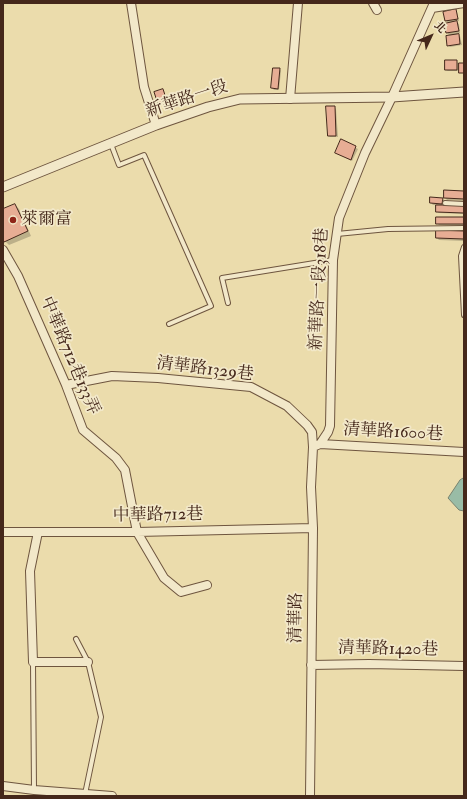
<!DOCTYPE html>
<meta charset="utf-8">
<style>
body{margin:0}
#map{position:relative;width:467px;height:799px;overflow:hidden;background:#ebdcac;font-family:"IM FELL Double Pica","Noto Serif TC",serif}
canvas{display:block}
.frame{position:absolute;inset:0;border:4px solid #45281b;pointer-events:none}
.north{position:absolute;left:411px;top:16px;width:40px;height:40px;-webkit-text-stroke:3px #f2e8c9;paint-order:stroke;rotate:46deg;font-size:11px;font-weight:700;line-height:16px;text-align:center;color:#45281b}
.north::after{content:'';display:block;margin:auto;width:14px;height:18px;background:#45281b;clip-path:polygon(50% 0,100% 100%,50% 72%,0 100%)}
</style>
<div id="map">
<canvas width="467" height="799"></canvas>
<div class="frame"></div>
<div class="north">北</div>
</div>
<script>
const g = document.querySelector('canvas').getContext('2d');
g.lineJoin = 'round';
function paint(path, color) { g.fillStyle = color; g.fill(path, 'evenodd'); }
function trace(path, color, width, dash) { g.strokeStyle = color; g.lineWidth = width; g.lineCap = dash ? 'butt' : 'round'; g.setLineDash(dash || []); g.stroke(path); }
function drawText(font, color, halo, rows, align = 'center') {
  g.font = font + ' "IM FELL Double Pica","Noto Serif TC",serif'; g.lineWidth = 3.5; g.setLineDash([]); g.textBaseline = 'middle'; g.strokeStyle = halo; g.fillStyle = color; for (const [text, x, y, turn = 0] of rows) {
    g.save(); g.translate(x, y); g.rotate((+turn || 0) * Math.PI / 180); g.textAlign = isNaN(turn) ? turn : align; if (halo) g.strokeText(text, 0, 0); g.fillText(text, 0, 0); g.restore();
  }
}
const water = new Path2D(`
 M464 478V511L459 510 448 498 460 480Z`);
const shadow = new Path2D(`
 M456 10 457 12 459 21H456L459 24 460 33H457L460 36 462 45 450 47 448 45 450 36 447 33 445 24H449L446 21 444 12Z
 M456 61 458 63V71H448L446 70Z
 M280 69 281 71 279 90H274L272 88Z
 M163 90 168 102 161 105 159 103Z
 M334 107 336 109 338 137H330L329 136Z
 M341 141 358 149 352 161 336 153Z
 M464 192V201L447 200 445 198Z
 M442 199 444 201V206H464V214L439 213 437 211V205H433L431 203Z
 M15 205 19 209 31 236 9 245 5 241 3 236V210Z
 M464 218V226L439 225 437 223Z
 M464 232V241L439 240 437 238Z`);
const building = new Path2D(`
 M456 9 458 19 445 21 443 12Z
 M457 21 459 31 446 33 444 24Z
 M459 34 460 44 447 46 446 36Z
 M445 60H457V70H445Z
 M459 63H464V73H459Z
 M273 68H280L278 89 271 88Z
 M163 89 167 101 158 104 154 92Z
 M326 106H335L336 136H328Z
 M341 139 356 146 351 160 335 153Z
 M444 190 464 191V199L444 198Z
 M430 197 443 198 442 204 430 203Z
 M15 204 28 231 4 242 3 239V209Z
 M436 205H464V213L436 212Z
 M436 217H464V224H436Z
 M436 230 464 231V239L436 238Z`);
const service = new Path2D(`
 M111 144 119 165 144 155 211 306 169 324
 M445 203 464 204
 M337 234 388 229 464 228
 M464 247 461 256 464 315
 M228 303 222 278 333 260
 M76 639 88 662 101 717 85 794
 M33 662 34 790`);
const minor = new Path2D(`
 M131 3 144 87 156 125
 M373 3 377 10
 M432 8 464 3
 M290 99 298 3
 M3 250 18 276 66 385 83 430 116 458 125 470 137 532 164 578 181 592 207 585
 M66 385 112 376 158 378 251 387 287 406 307 425 312 432 313 447
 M320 444 328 432 330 426 333 260 339 218 365 153 392 97 434 3
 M3 532H137L313 528
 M38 532 30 571 33 662H88
 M311 665 369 664 464 666
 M3 786 34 790 112 796
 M310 796 313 528 311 487 313 447 320 444 464 452`);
const tertiary = new Path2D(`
 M3 187 156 125 208 107 240 99 392 97 464 92`);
const markers = [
 [13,220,4,"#8f2418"]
];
const streetNames = [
 ["新華路一段",187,100,-18],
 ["新華路一段318巷",320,289,-87],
 ["中華路712巷133弄",69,356,67],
 ["清華路1329巷",205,370,7],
 ["清華路1600巷",393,433,3],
 ["中華路712巷",158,516,-1],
 ["清華路",297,618,-89],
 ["清華路1420巷",388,650,1]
];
const poiNames = [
 ["萊爾富",21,220]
];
paint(water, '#99bca6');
trace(water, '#77816e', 1);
paint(shadow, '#0003');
paint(building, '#e7ad94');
trace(building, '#45281b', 1);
trace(service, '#6e553f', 6);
trace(minor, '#6e553f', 10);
trace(tertiary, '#6e553f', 11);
trace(service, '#f2e8c9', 4);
trace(minor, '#f2e8c9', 8);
trace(tertiary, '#f2e8c9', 9);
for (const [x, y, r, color] of markers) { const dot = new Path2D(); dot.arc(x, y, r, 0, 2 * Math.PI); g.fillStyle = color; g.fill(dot); trace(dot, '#f2e8c9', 1.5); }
drawText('17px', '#45281b', '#f2e8c9', streetNames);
drawText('17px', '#45281b', '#f2e8c9', poiNames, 'left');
</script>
